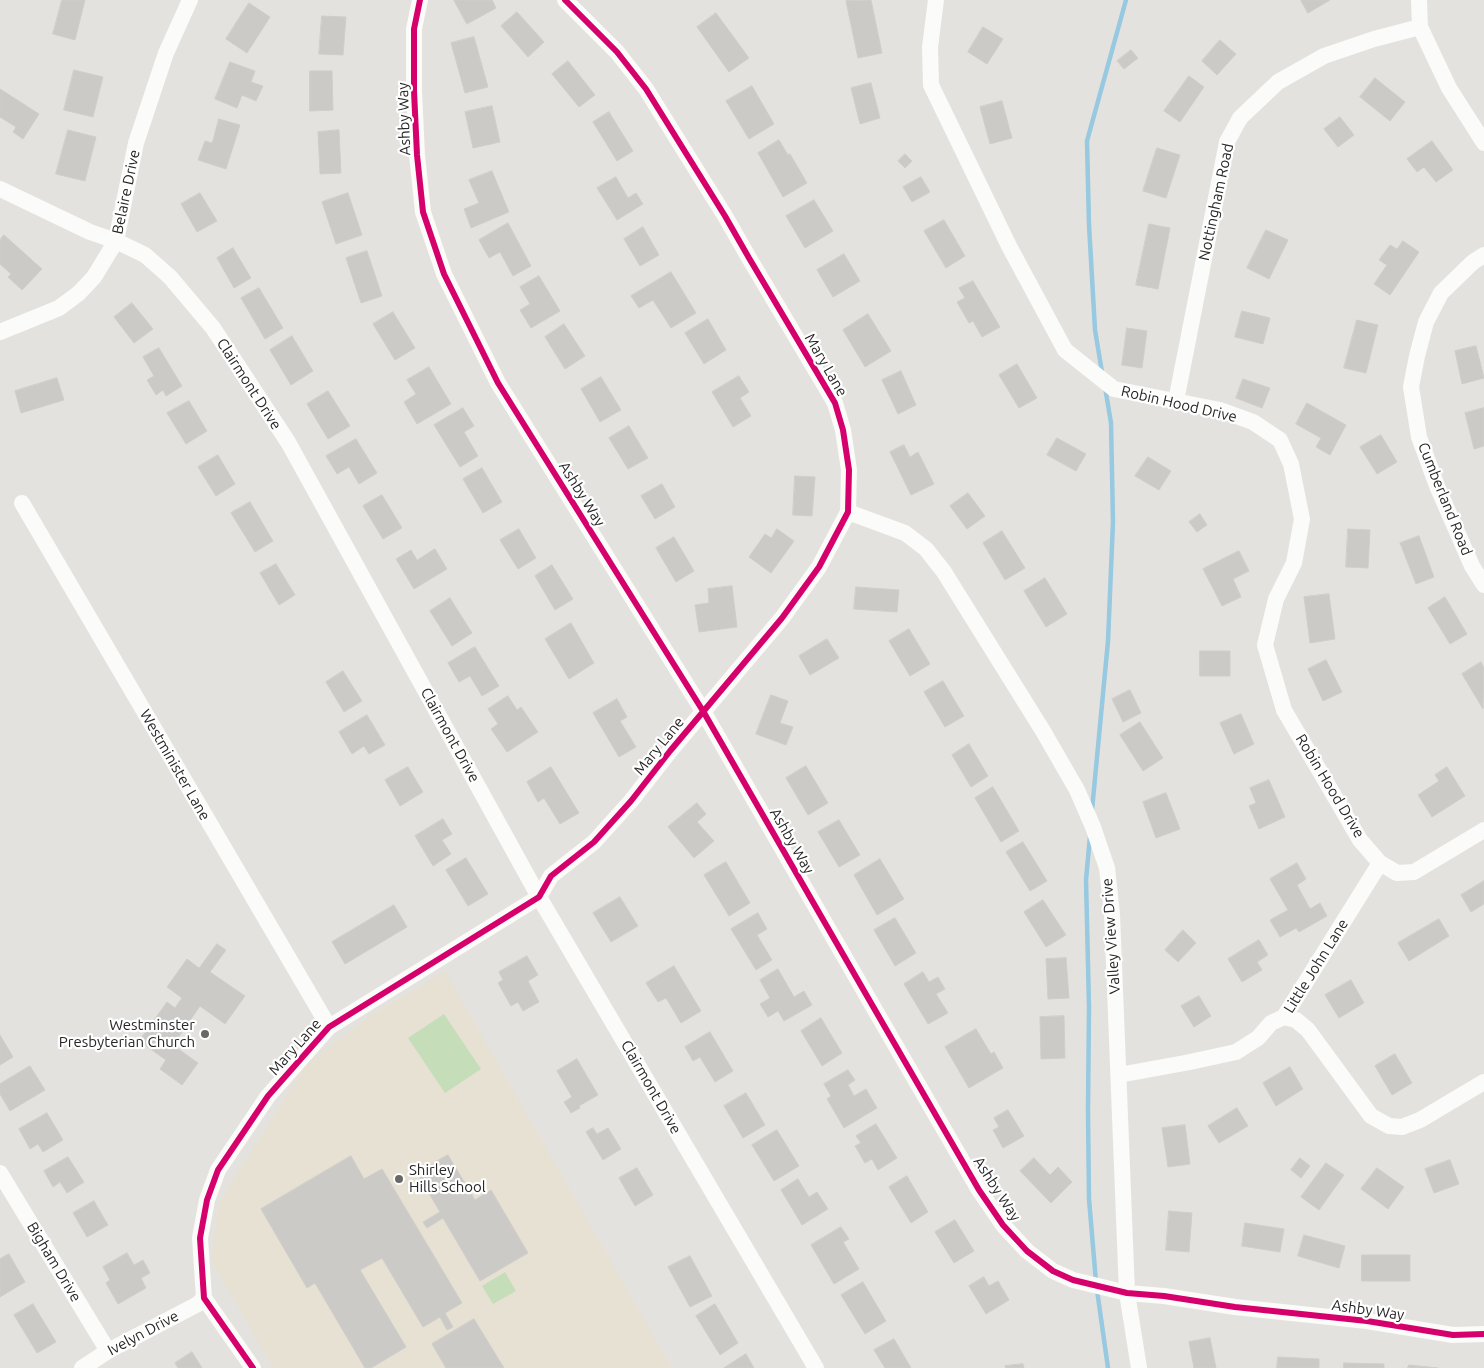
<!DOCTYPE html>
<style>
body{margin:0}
canvas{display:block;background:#e4e2de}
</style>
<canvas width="1484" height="1368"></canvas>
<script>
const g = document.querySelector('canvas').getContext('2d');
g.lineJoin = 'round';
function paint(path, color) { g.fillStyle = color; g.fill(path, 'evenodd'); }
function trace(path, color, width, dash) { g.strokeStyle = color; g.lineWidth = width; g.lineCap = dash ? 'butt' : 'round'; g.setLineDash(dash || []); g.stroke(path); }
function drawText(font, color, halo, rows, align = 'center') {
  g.font = font + ' Ubuntu,sans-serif'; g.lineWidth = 4.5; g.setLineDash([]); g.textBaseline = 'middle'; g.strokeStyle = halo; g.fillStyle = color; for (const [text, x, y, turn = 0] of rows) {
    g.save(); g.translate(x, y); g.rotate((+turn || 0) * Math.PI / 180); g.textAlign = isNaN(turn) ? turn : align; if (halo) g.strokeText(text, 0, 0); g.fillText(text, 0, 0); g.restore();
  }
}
const education = new Path2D(`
 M445 971 672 1368H273L211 1260 219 1202 306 1065 370 1016Z`);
const green = new Path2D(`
 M444 1014 481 1069 445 1093 408 1038Z
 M505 1272 516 1291 493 1304 482 1286Z`);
const stream = new Path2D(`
 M1102 372 1095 330 1089 225 1087 141 1126 0
 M1092 810 1108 641 1113 522 1111 423 1105 387
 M1090 836 1086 880 1089 1007 1088 1111 1089 1199 1096 1282
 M1097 1290 1108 1368`);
const building = new Path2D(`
 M62 0H85L75 40 53 34Z
 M454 0H492L496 8 467 24Z
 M871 0 882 53 858 58 846 1Z
 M1301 0H1330L1308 13Z
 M249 3 270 17 247 53 226 39Z
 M517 12 544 42 528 57 501 26Z
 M716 13 749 58 729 72 697 27Z
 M322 16 346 17 343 55 319 54Z
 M983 27 1003 39 987 64 968 52Z
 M474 37 488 87 465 93 451 43Z
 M1220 40 1236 54 1217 75 1202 61Z
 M1131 50 1138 58 1124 69 1117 61Z
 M568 61 595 95 579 107 552 74Z
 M230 62 255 71 251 82 263 86 256 101 242 95 237 108 215 99Z
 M74 70 103 77 93 117 64 110Z
 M310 71H332L333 110 310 111Z
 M1189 76 1204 87 1180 122 1164 111Z
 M1375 78 1405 102 1390 121 1360 97Z
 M871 83 880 118 860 124 851 88Z
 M752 86 774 124 749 139 726 101Z
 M0 89 39 114 23 139 13 132 16 127 0 117Z
 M1002 101 1012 138 990 144 980 107Z
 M492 106 500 142 473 148 465 112Z
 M609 112 633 151 617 161 593 122Z
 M1340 117 1354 135 1338 147 1324 129Z
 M219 119 240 125 226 169 198 160 205 141 212 143Z
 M68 130 96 137 85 181 56 174Z
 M339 130 341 173 320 174 318 132Z
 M779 140 788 155 790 154 807 183 783 197 758 153Z
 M1432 141 1453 170 1436 182 1424 167 1417 172 1407 159Z
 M1157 148 1180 155 1166 198 1143 191Z
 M905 154 912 161 905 168 898 161Z
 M492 171 509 212 471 228 464 209 479 203 469 180Z
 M616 177 628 198 636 193 643 204 617 220 597 188Z
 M921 177 930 192 912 202 903 187Z
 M200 193 217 221 197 232 181 204Z
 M348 193 362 235 336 244 322 202Z
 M814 200 833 231 805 248 786 216Z
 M944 220 965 256 946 268 924 231Z
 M508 223 531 266 513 276 500 252 489 258 479 240Z
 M1149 224 1170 228 1158 289 1136 285Z
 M643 227 659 255 640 266 624 239Z
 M1266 230 1288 240 1269 279 1247 268Z
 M4 235 42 269 22 290 8 277 11 274 0 264V240Z
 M1403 241 1419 252 1390 295 1374 284 1387 265 1379 260 1390 245 1397 249Z
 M233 248 251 278 234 288 217 258Z
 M367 251 382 296 361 303 346 258Z
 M844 254 860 281 833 297 817 270Z
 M671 272 696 313 671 328 653 300 639 308 631 296Z
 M539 276 560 311 531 328 520 310 530 304 520 287Z
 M973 281 1000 327 982 337 973 321 969 323 957 302 965 298 959 288Z
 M259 288 283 328 265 339 241 298Z
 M132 303 153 329 134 343 114 317Z
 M1242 311 1270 318 1263 344 1235 337Z
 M393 312 415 348 395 360 373 324Z
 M868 314 891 351 865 367 843 330Z
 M708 319 726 350 704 364 685 333Z
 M1357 320 1378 325 1366 373 1344 368Z
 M564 324 585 356 565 369 545 337Z
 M1127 328 1147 331 1142 368 1122 365Z
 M292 336 313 371 291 385 270 350Z
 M1476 346 1484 378 1462 384 1455 351Z
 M159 348 182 386 166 396 163 390 156 395 147 380 154 376 143 357Z
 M1017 364 1037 398 1019 408 999 375Z
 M429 367 451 404 417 424 404 402 416 394 407 380Z
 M901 371 916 405 898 414 882 380Z
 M739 376 749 392 740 398 751 416 733 427 712 392Z
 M601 377 621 410 600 422 581 389Z
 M57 378 64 400 21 413 15 391Z
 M1243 379 1270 388 1262 408 1236 398Z
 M328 391 350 426 328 439 307 404Z
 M189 401 207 431 186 444 167 413Z
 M1307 403 1346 425 1330 455 1316 447 1321 438 1296 424Z
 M463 408 474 426 464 432 478 456 460 467 434 425Z
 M1484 408V446L1474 449 1465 413Z
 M629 426 648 458 628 469 609 438Z
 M1381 435 1397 462 1377 474 1360 447Z
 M1057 438 1086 454 1076 471 1047 455Z
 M356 439 377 473 359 484 349 467 337 474 326 456Z
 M904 445 910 457 918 452 934 484 911 495 890 452Z
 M218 455 235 484 216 496 198 467Z
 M1148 457 1171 471 1159 490 1135 476Z
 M482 468 502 502 483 513 463 479Z
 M795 476 815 477 812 516 793 515Z
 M662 484 675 507 655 519 641 496Z
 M968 493 985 516 967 529 950 506Z
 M382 495 402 528 383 539 363 506Z
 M250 502 273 541 255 552 231 513Z
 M1200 514 1207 525 1197 532 1189 522Z
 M519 529 536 558 518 569 500 540Z
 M777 529 794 541 771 573 749 557 765 534 771 538Z
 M1348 529 1370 530 1368 568 1346 567Z
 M1002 531 1025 568 1005 580 983 543Z
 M1419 536 1434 577 1416 584 1400 543Z
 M674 537 694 571 676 582 656 548Z
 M435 549 447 569 414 589 396 559 411 550 417 560Z
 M1239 551 1249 571 1233 579 1241 597 1222 606 1203 569Z
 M276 564 295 595 279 605 260 573Z
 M552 565 573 599 555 610 535 576Z
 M1045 578 1067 614 1046 627 1024 591Z
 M732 586 737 627 699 632 695 605 709 603 708 589Z
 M856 587 899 590 897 612 854 609Z
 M1329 594 1335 639 1310 643 1304 597Z
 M1445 597 1467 634 1450 644 1428 608Z
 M450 598 472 633 452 646 430 611Z
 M571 623 594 663 569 679 545 639Z
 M909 629 930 664 910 676 889 641Z
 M827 639 839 658 810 675 799 656Z
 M475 647 499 686 482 696 470 676 459 682 448 663Z
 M1200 651H1230V676H1200Z
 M1326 660 1342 692 1323 701 1308 669Z
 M1481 662 1484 668 1483 709 1462 674Z
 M343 671 362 701 344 712 326 682Z
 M943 681 964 716 945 727 924 692Z
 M1130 690 1141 713 1123 722 1112 699Z
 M771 695 788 701 780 723 793 727 786 745 756 734Z
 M508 696 517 710 521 707 538 732 507 752 491 729 498 724 488 709Z
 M617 699 627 717 620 721 636 747 619 757 593 713Z
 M1241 714 1254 744 1234 754 1220 723Z
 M367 715 385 745 369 754 364 746 352 754 339 732Z
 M1140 722 1163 758 1143 771 1120 735Z
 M969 744 988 776 971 787 952 755Z
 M806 766 828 803 808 815 786 778Z
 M408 767 423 792 400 806 385 780Z
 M551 767 579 813 560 824 544 798 538 802 527 782Z
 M1447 767 1465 796 1432 817 1418 795 1439 781 1435 775Z
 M1269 780 1285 817 1259 829 1249 806 1256 803 1250 788Z
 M993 787 1019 831 1001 842 975 798Z
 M1166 793 1180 829 1156 838 1143 802Z
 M697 803 706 814 697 822 714 841 694 858 668 827Z
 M443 819 452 834 442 840 451 854 433 866 415 836Z
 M839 820 860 855 839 867 818 832Z
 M1023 842 1047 881 1030 891 1006 852Z
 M466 858 488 894 468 906 446 870Z
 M880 859 904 899 877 915 854 875Z
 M726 862 750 903 729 916 704 875Z
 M1297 863 1306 879 1297 885 1310 909 1320 903 1327 916 1299 932 1296 928 1280 937 1270 920 1288 910 1270 879Z
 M1484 881V904L1471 912 1461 895Z
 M620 897 638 926 611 942 593 913Z
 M1043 900 1066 935 1046 947 1024 912Z
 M394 905 407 927 345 964 332 942Z
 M758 913 767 929 757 935 772 960 756 970 731 929Z
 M895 918 916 953 895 966 874 930Z
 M1439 919 1449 936 1409 961 1398 943Z
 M1183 930 1196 943 1178 962 1165 950Z
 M1259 940 1268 955 1257 962 1262 970 1242 982 1228 959Z
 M217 944 226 950 210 972 245 996 225 1024 200 1006 173 1045 198 1063 182 1085 160 1069 166 1060 139 1041 167 1002 175 1008 182 998 167 987 187 959 199 968Z
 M527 956 538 975 528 981 539 1002 523 1011 518 1002 511 1006 498 983 503 980 499 972Z
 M1066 958 1069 998 1048 999 1046 959Z
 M674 966 701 1011 681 1023 666 998 658 1002 646 983Z
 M778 969 794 997 804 991 812 1005 784 1021 778 1011 768 1017 760 1004 770 998 760 980Z
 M923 972 929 982 938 977 945 989 936 994 948 1013 928 1024 904 984Z
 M1351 980 1364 1003 1339 1018 1325 995Z
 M1199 996 1211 1016 1194 1027 1181 1006Z
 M1064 1016 1065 1058 1041 1059 1040 1017Z
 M821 1018 842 1053 822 1066 801 1031Z
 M976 1029 991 1054 994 1052 1003 1068 969 1088 945 1047Z
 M710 1032 733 1071 715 1082 700 1057 693 1061 685 1047Z
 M0 1035 13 1057 0 1065Z
 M1395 1054 1412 1083 1392 1095 1375 1066Z
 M577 1059 598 1095 579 1106 580 1108 571 1113 564 1102 572 1097 557 1071Z
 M30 1066 45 1090 10 1111 0 1094V1084Z
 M1290 1067 1303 1089 1276 1106 1263 1083Z
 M848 1070 855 1080 848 1085 854 1096 866 1089 877 1108 844 1128 827 1099 831 1096 824 1084Z
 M746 1093 765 1125 743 1138 724 1106Z
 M1237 1108 1248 1126 1219 1143 1208 1126Z
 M1008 1110 1024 1136 1003 1148 993 1130 999 1127 994 1118Z
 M47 1113 63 1140 43 1152 38 1144 30 1149 19 1129Z
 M876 1124 897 1158 878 1170 872 1159 865 1163 855 1146 861 1143 856 1136Z
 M1185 1125 1190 1164 1168 1167 1162 1128Z
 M593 1128 597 1134 608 1128 621 1149 603 1160 586 1132Z
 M777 1130 799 1166 774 1181 752 1145Z
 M448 1155 475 1200 491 1190 528 1253 480 1281 443 1218 427 1228 423 1222 440 1212 417 1173Z
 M351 1156 364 1179 382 1169 462 1303 445 1313 453 1327 447 1330 440 1317 423 1327 382 1258 360 1270 406 1347 371 1368H365L315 1283 307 1288 261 1209Z
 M68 1157 84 1182 67 1193 60 1182 53 1187 44 1171Z
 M1034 1158 1050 1175 1058 1167 1072 1182 1051 1203 1020 1171Z
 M1300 1158 1310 1166 1301 1178 1291 1170Z
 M1450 1160 1459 1184 1434 1193 1425 1169Z
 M1326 1163 1344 1175 1319 1210 1301 1197Z
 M637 1168 653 1195 635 1206 619 1178Z
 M1377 1168 1404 1187 1388 1209 1361 1189Z
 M907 1176 928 1212 911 1223 889 1187Z
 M798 1179 809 1197 817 1192 828 1209 802 1225 781 1190Z
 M94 1201 108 1225 87 1237 73 1213Z
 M1169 1211 1192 1213 1189 1252 1166 1250Z
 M955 1220 974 1251 954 1263 935 1232Z
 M1245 1223 1284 1229 1280 1252 1242 1246Z
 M841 1227 849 1239 843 1242 859 1269 834 1284 811 1245Z
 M1304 1235 1345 1246 1339 1268 1298 1256Z
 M127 1253 134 1265 143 1260 150 1273 141 1278 146 1288 118 1304 106 1283 110 1280 103 1267Z
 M9 1254 25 1282 0 1297V1259Z
 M1362 1255H1410V1281H1362Z
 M690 1256 712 1296 690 1307 668 1267Z
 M984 1277 989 1286 998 1281 1009 1300 986 1314 969 1286Z
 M863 1282 886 1321 865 1334 841 1295Z
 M33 1304 56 1342 37 1353 14 1315Z
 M715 1304 738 1343 720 1355 696 1316Z
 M474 1319 504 1368H446L432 1344Z
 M1210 1338 1216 1368H1194L1189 1342Z
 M894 1339 911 1368H885L874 1350Z
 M192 1352 202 1368H178L175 1363Z
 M746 1354 754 1368H724Z
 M1278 1357 1319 1359V1368H1277Z
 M1344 1363 1384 1364V1368H1344Z
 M1023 1364 1024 1368H1006L1005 1366Z
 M1409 1365 1438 1368H1408Z`);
const street = new Path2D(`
 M420 0 414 29V91L417 155 423 212 444 274 498 383 703 711 871 1003 979 1190 1003 1225 1027 1251 1053 1271 1073 1280 1127 1293 1164 1296 1235 1307 1367 1321 1453 1335 1484 1334
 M936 0 930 47 931 85 1009 246 1065 350 1114 389 1220 410 1253 422 1280 440 1291 464 1302 519 1294 563 1276 599 1265 645 1284 710 1360 840 1380 863 1397 873 1414 872 1484 830
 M1419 0 1420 27 1449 88 1484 143
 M0 189 90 232 116 241 145 255 170 277 213 328 288 442 539 897 816 1368
 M1484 255 1473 262 1441 293 1426 322 1417 356 1411 387 1419 437 1437 486 1472 566 1484 585
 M0 332 59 308 79 293 94 277 116 241 136 143 166 53 190 0
 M1176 401 1227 142 1240 118 1278 82 1324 56 1374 39 1420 27
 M22 503 329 1027
 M848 512 905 533 926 549 944 572 1043 731 1077 790 1093 827 1107 868 1112 914 1127 1293 1139 1368
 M1284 1017 1296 1020 1308 1030 1371 1116 1389 1126 1402 1127 1420 1120 1484 1082
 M1119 1075 1190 1062 1236 1052 1258 1038 1271 1023 1284 1017 1380 863
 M0 1173 108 1351
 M82 1368 108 1351 198 1304 204 1298
 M253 1368 204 1298 200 1238 207 1200 218 1170 268 1096 329 1027 539 897 551 876 594 842 631 801 670 751 782 618 819 567 848 512 849 470 843 430 835 403 749 258 725 216 646 89 617 52 565 0`);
const cycleway = new Path2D(`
 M420 0 414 29V91L417 155 423 212 444 274 498 383 703 711 871 1003 979 1190 1003 1225 1027 1251 1053 1271 1073 1280 1127 1293 1164 1296 1235 1307 1367 1321 1453 1335 1484 1334
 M253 1368 204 1298 200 1238 207 1200 218 1170 268 1096 329 1027 539 897 551 876 594 842 631 801 670 751 782 618 819 567 848 512 849 470 843 430 835 403 749 258 725 216 646 89 617 52 565 0`);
const markers = [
 [205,1034,5,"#696867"],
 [399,1179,5,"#696867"]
];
const streetNames = [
 ["Ashby Way",404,119,-92],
 ["Belaire Drive",126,192,-78],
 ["Nottingham Road",1216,202,-78],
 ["Mary Lane",826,365,60],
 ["Clairmont Drive",249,384,57],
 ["Robin Hood Drive",1179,404,13],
 ["Ashby Way",582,494,58],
 ["Cumberland Road",1445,499,68],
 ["Clairmont Drive",450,735,61],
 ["Mary Lane",659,746,-51],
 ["Westminister Lane",175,765,60],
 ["Robin Hood Drive",1330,786,59],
 ["Ashby Way",792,841,60],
 ["Valley View Drive",1111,936,-94],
 ["Little John Lane",1316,966,-58],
 ["Mary Lane",295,1047,-48],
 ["Clairmont Drive",651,1087,60],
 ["Ashby Way",997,1189,57],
 ["Bigham Drive",54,1262,59],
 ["Ashby Way",1368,1310,8],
 ["Ivelyn Drive",143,1333,-28]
];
const poiNames = [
 ["Westminster",195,1025],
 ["Presbyterian Church",195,1042],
 ["Shirley",409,1170,"left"],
 ["Hills School",409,1187,"left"]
];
paint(education, '#e7e1d3');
paint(green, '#c5deb9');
trace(stream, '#97c9e0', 4.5);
paint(building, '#cccac7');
trace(building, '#cfceca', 1);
trace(street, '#fbfbfa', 16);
trace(cycleway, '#d6006c', 6);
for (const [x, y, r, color] of markers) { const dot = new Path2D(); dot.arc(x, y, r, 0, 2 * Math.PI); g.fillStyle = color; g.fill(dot); trace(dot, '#fff', 2); }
drawText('15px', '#272727', '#fff', streetNames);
drawText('15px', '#272727', '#fff', poiNames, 'right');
</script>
